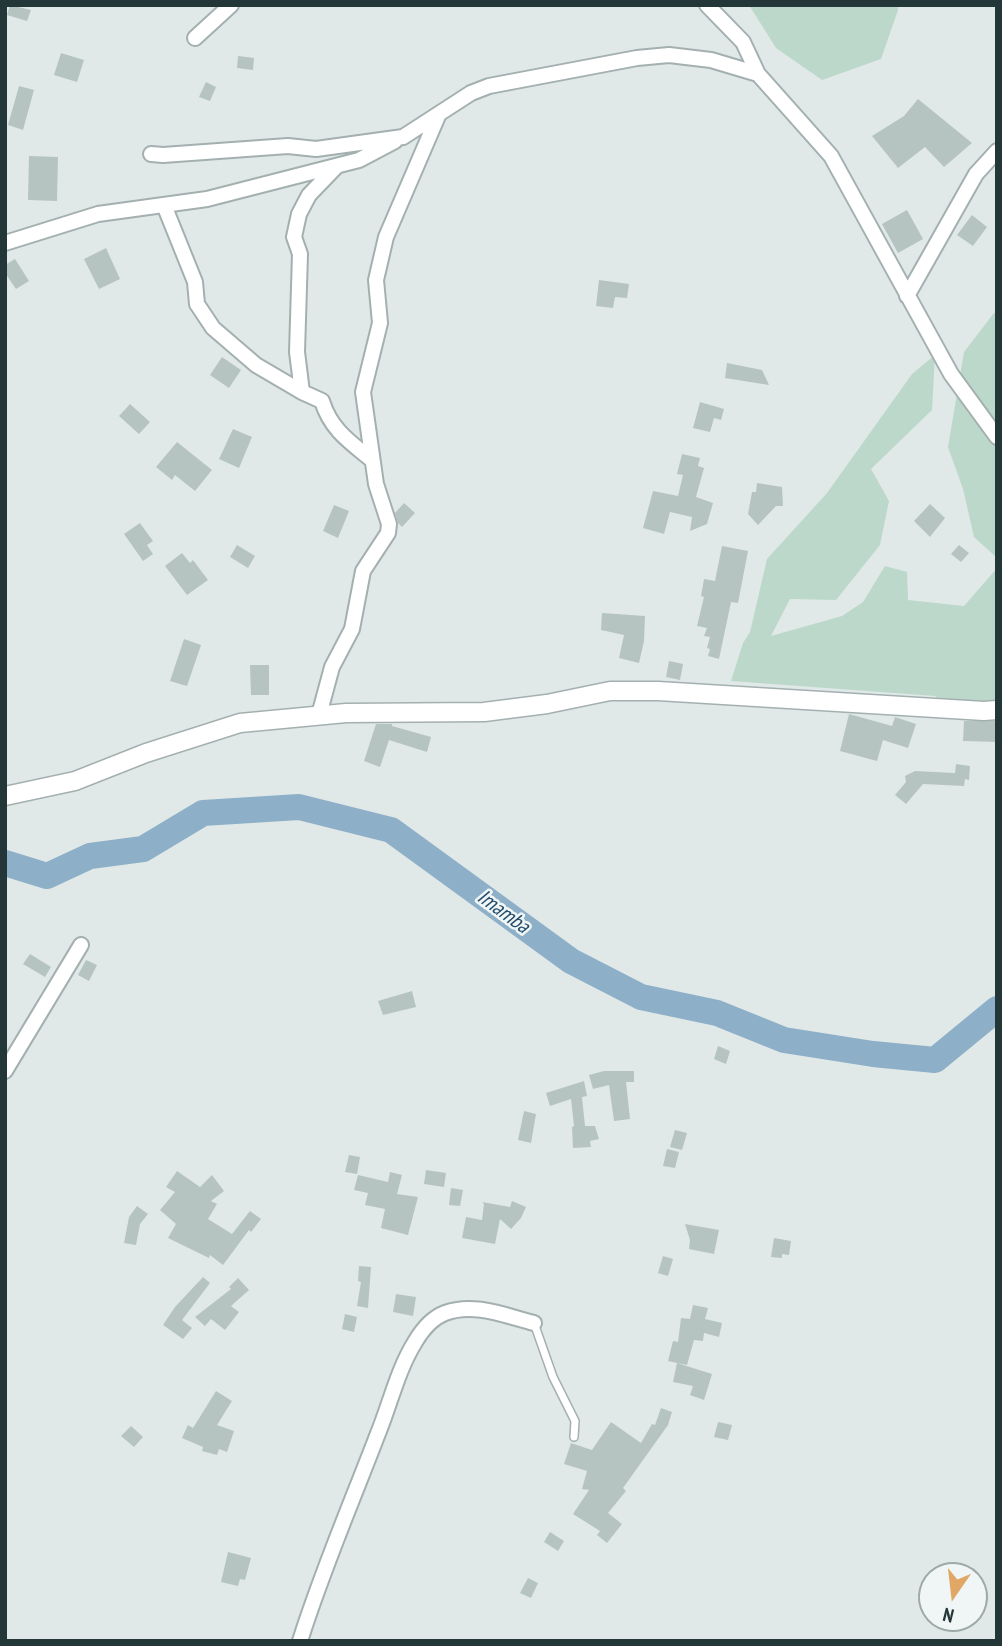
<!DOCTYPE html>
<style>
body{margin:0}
#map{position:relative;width:1002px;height:1646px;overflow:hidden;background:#e0e9e8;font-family:"PT Sans Narrow",sans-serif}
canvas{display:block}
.frame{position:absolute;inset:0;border:7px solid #233738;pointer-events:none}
.north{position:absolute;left:918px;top:1562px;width:70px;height:70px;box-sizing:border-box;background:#f0f6f5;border:2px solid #9eaaa9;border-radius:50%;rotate:194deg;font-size:19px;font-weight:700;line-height:28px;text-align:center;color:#233738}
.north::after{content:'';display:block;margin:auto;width:24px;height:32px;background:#e1a766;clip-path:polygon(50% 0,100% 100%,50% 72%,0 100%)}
</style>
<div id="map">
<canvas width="1002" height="1646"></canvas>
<div class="frame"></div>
<div class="north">N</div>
</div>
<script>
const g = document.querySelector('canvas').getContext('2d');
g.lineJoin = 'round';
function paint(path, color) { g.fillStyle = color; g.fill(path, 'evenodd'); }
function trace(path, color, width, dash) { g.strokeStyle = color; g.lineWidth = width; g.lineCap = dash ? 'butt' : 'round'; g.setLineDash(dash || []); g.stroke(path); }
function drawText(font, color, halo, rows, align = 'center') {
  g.font = font + ' "PT Sans Narrow",sans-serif'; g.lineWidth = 5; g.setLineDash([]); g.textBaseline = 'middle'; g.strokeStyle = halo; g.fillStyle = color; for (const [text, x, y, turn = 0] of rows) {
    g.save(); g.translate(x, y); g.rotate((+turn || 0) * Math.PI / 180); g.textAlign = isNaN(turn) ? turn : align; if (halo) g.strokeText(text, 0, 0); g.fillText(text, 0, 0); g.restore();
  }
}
const green = new Path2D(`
 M749 5H898V10L881 59 822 80 776 48Z
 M994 313 997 314V558L974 537 963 489 948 447 964 352Z
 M935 355 932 410 871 469 889 501 880 545 836 600 790 599 771 636 842 616 863 602 885 566 907 572 908 600 964 606 997 568V712L952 710 935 696 731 681 743 643 750 632 767 559 827 493 912 374Z`);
const river = new Path2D(`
 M5 863 47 876 90 856 143 849 203 813 299 807 391 830 571 961 641 997 717 1013 784 1040 873 1054 935 1060 997 1009`);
const building = new Path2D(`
 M10 5 31 10 27 21 7 15Z
 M61 53 84 60 77 82 54 75Z
 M238 56 254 58 253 70 237 68Z
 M206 82 216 87 210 101 199 97Z
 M19 86 34 90 23 130 8 125Z
 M918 99 972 143 944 167 925 147 898 168 872 136 904 116Z
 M29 156 58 157 57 201 28 200Z
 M907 210 923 239 898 253 882 224Z
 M972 215 987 227 973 246 957 235Z
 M106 248 120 279 99 289 84 259Z
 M15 259 29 281 16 289 5 273V265Z
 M599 280 629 284 627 298 615 297 613 308 596 306Z
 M222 357 241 370 229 388 210 375Z
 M727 363 762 370 769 385 725 378Z
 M700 402 724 409 721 420 714 418 710 432 693 428Z
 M130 404 150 422 139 434 119 416Z
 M233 429 252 437 239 468 219 459Z
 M177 442 212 470 195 491 175 475 172 480 156 467Z
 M682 454 700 458 698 466 704 468 696 497 713 503 707 524 690 531 692 517 670 512 664 534 643 528 653 491 678 496 683 475 677 474Z
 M757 483 782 487 783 506H776L758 525 748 514 752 492H756Z
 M404 503 415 513 402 527 398 523 395 513Z
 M930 504 945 518 930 537 914 521Z
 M334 505 349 511 338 538 323 531Z
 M140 523 153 541 147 545 153 554 143 561 124 534Z
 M237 545 255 556 248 568 230 557Z
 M959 545 969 553 961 562 951 554Z
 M722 546 748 551 738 603 731 602 719 659 708 656 710 649 707 648 710 637 704 636 707 628 697 626 704 597 701 596 704 579 715 581Z
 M182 553 190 563 193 560 208 580 187 595 165 566Z
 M602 613 645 616 644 641 639 663 619 658 624 635 601 630Z
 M184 639 201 645 187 686 170 681Z
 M669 661 683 664 680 680 666 677Z
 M250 665H269V695H251Z
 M849 714 892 726 895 717 916 724 908 748 883 740 877 761 840 751Z
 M964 721H997V742L963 741Z
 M376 724H392V726L431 737 427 752 389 740 380 767 364 761Z
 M956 764 970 766 969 780 965 779 964 786 923 784 906 804 895 795 906 782 905 776 915 771 955 773Z
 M30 954 51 967 45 977 23 964Z
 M86 960 97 965 89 981 78 975Z
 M412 991 416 1007 383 1015 378 1001Z
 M718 1046 730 1051 726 1064 714 1059Z
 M604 1071H634V1082H626L630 1119 614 1121 609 1085 593 1089 589 1075Z
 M584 1081 587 1096 582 1097 585 1126H595L599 1139 590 1141 591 1147 573 1148 572 1127 574 1126 571 1099 550 1106 546 1093Z
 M524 1111 536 1114 531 1143 518 1140Z
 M675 1130 687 1133 682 1150 670 1147Z
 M667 1149 679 1152 675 1168 663 1166Z
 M349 1155 360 1157 357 1174 345 1172Z
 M426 1170 446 1173 444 1187 424 1184Z
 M177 1171 200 1187 212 1175 224 1191 211 1201 217 1204 208 1219 232 1234 250 1211 261 1219 251 1232 249 1230 223 1265 210 1255 209 1258 168 1238 176 1224 160 1210 175 1192 166 1187Z
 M390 1172 402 1175 397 1194 418 1197 408 1235 381 1228 385 1209 365 1205 368 1193 354 1190 358 1175 388 1182Z
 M451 1188 463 1190 460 1206 449 1205Z
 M512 1201 526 1207 521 1218 511 1229 500 1219 495 1244 462 1238 466 1217 482 1220 484 1204 482 1202 510 1207Z
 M137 1206 148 1214 140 1224 136 1245 124 1243 129 1217Z
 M685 1224 719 1230 714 1254 689 1249 690 1240Z
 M774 1238 791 1241 789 1255 782 1254V1258L771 1257Z
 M663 1256 673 1259 668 1276 658 1273Z
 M359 1266 371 1267 368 1308 357 1306 361 1282 358 1281Z
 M203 1277 210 1283 182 1320 192 1328 183 1339 163 1325 175 1307Z
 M238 1278 249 1290 231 1306 239 1312 225 1330 211 1319 205 1326 195 1317 231 1289 229 1287Z
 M396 1294 416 1297 413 1316 393 1312Z
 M693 1305 708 1308 705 1319 722 1323 719 1337 704 1333 703 1341 694 1340 687 1365 677 1363 712 1374 704 1400 690 1395 693 1386 673 1382 677 1363 668 1361 673 1341 678 1342 681 1318 690 1319Z
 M345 1314 357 1317 354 1332 342 1329Z
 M216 1391 232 1401 217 1425 234 1431 227 1452 219 1449 217 1455 202 1451 203 1447 182 1438 188 1425 193 1428Z
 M661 1408 672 1412 668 1425 623 1488 626 1491 608 1513 622 1524 607 1543 597 1535 600 1531 573 1514 589 1490 582 1489 587 1471 564 1464 571 1443 592 1450 611 1422 641 1443 652 1424 655 1425Z
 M718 1422 732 1425 728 1440 714 1437Z
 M131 1426 143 1437 134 1447 121 1436Z
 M550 1532 564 1541 558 1551 544 1542Z
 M228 1552 251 1558 245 1580 240 1579 238 1586 221 1582Z
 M528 1578 538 1583 531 1598 520 1593Z`);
const service = new Path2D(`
 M534 1323 553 1377 575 1421 574 1437`);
const minor = new Path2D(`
 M707 5 743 42 758 74 831 156 951 374 997 437
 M195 38 231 5
 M151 154 163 155 288 146 316 149 403 137 471 93 489 86 637 58 669 55 711 60 758 74
 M336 167 309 195 299 214 294 237 300 254 297 352 302 392 322 401C331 430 350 442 372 460
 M164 205 195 282 197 304 213 328 256 365 302 392
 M5 243 98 214 207 199 359 160 395 141
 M907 296 976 174 997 151
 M319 715 332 667 352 629 363 571 388 533 389 524 376 484 363 392 380 323 376 280 386 237 438 116
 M5 1071 81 945
 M300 1641C322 1571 351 1504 377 1436 390 1405 397 1371 415 1342 422 1330 432 1318 445 1313 474 1302 506 1316 534 1323`);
const tertiary = new Path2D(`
 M5 796 75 781 146 753 240 723 346 713 484 712 547 704 610 691H658L984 711 997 710`);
const waterNames = [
 ["Imamba",503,912,36]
];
paint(green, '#bcd8cb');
trace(river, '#8eafc8', 26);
paint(building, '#b6c4c1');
trace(service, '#a4b0b0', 10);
trace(minor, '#a4b0b0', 18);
trace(tertiary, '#a4b0b0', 21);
trace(service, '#fff', 7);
trace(minor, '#fff', 14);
trace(tertiary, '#fff', 18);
drawText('italic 21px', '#244c6c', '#f0f6f5', waterNames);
</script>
